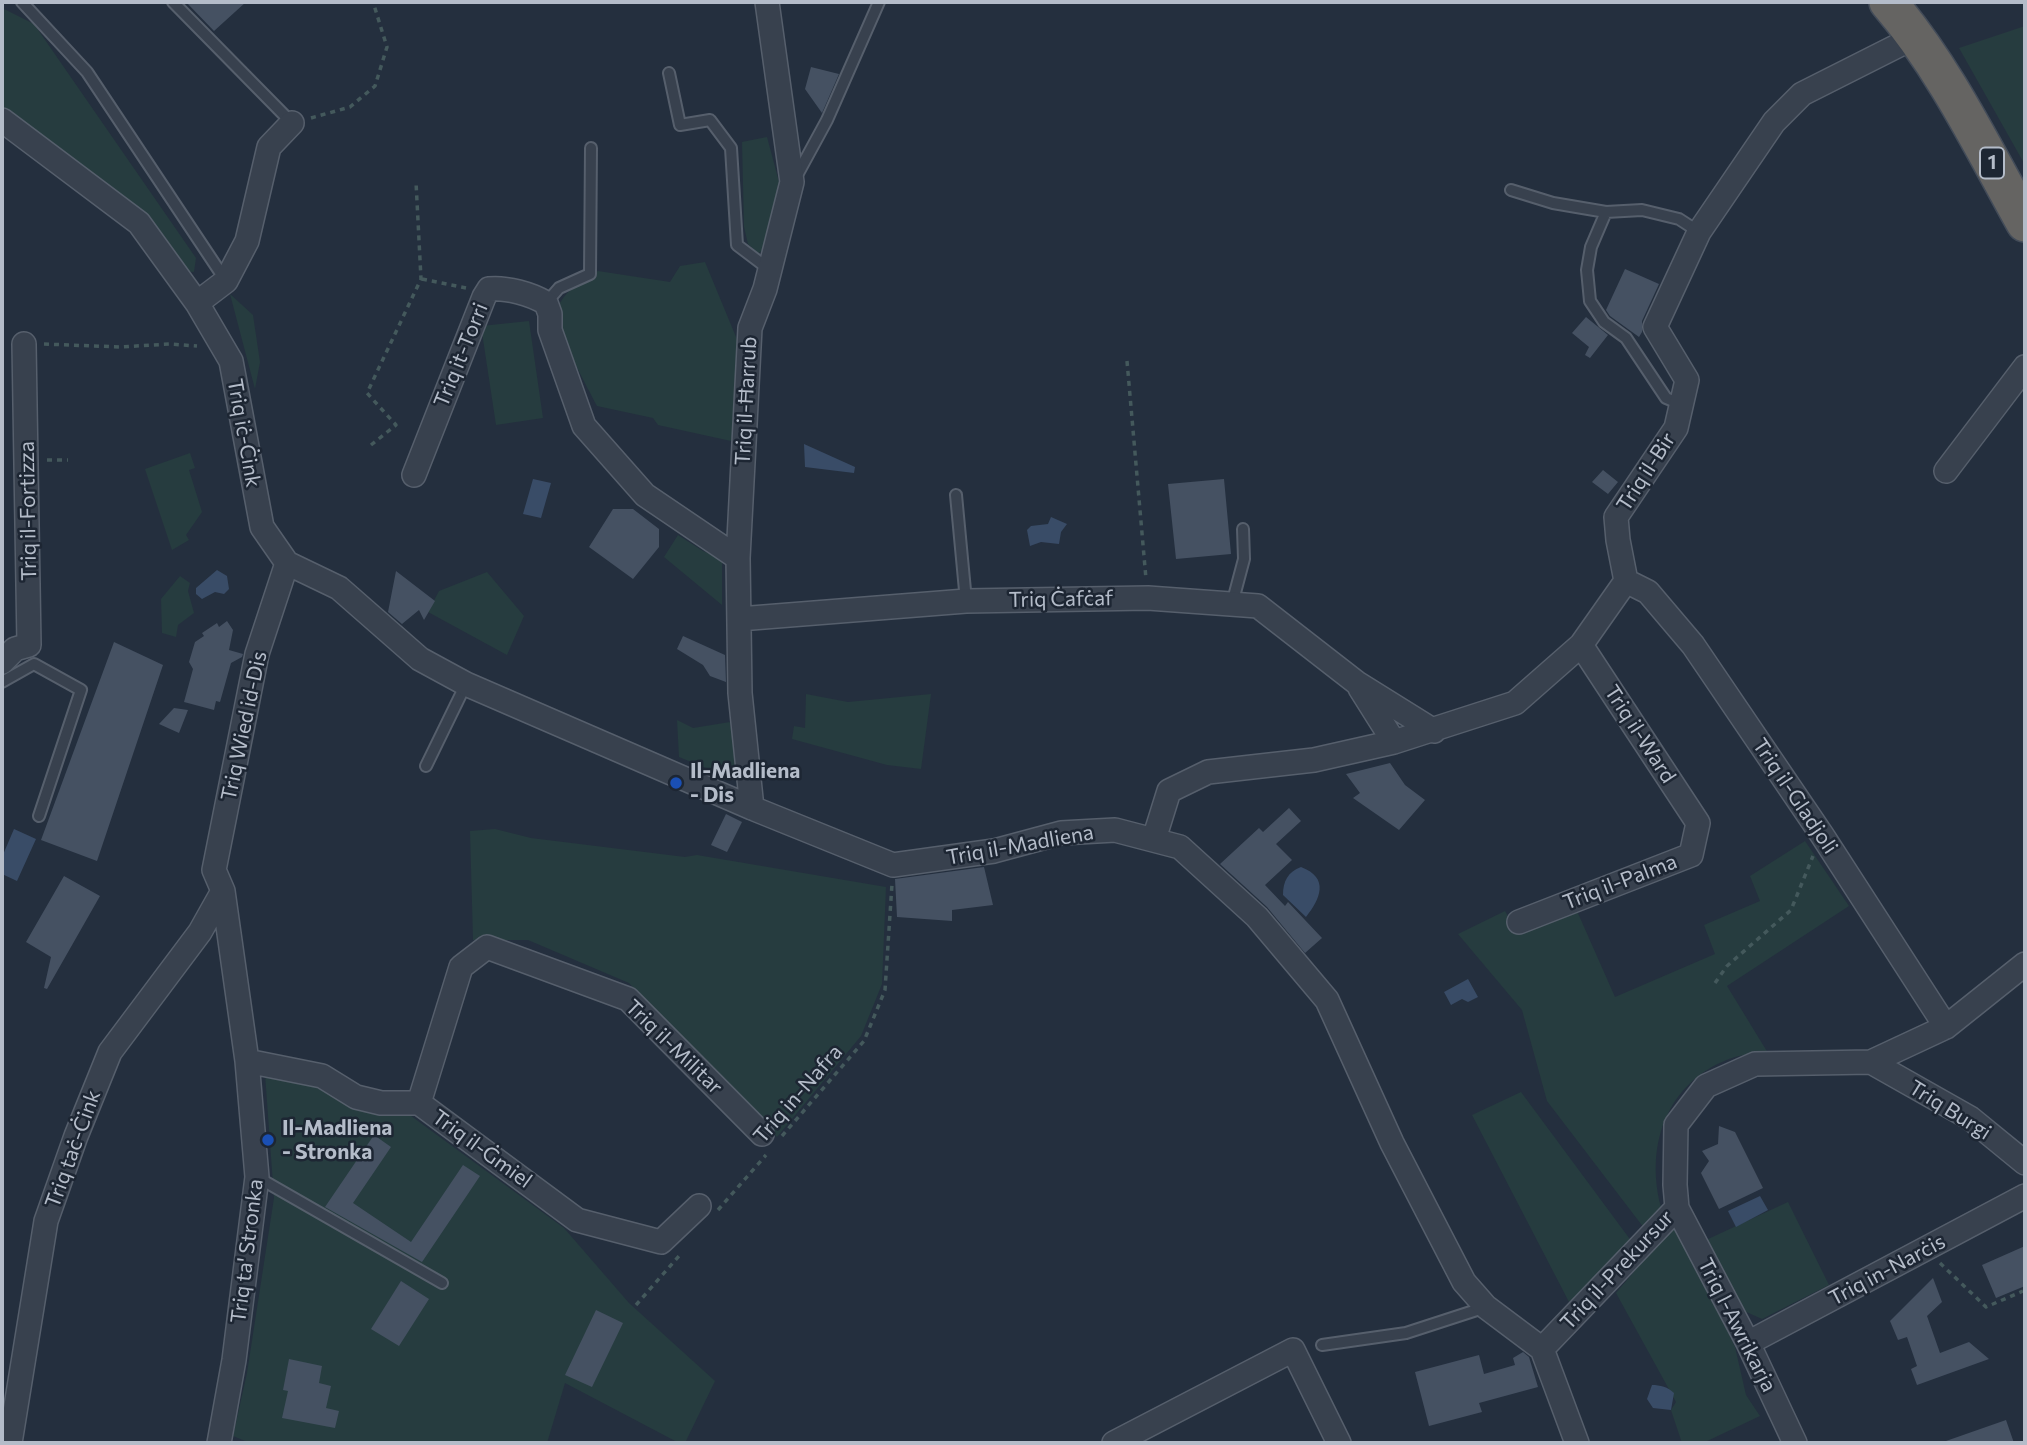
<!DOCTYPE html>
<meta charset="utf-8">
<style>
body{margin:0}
#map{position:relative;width:2027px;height:1445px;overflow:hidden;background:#242f3e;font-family:Commissioner,sans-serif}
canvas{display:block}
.frame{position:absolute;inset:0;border:4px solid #b4bcc9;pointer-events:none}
</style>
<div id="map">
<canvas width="2027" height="1445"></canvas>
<div class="frame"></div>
</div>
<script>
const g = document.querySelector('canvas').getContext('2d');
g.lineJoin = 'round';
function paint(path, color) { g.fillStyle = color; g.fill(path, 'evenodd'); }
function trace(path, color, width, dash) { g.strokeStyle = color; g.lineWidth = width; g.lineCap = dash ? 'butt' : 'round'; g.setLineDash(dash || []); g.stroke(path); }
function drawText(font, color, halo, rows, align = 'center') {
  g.font = font + ' Commissioner,sans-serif'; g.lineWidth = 5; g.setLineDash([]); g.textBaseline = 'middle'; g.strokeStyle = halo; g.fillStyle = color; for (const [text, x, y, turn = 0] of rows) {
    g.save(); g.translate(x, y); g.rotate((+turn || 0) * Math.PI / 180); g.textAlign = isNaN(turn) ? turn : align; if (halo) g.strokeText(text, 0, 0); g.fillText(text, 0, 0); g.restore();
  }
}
const green = new Path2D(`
 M2 8 34 24 196 258 194 272 181 271 2 113Z
 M2025 26V165L1959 48Z
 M767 137 782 193 765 250 758 253 748 244 744 227 742 142Z
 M705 262 741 349 740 415 731 441 658 425 653 418 597 406C588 387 549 322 560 303 567 289 585 279 598 271L670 282 680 266Z
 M230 294 253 315 260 362 255 389Z
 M529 321 543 418 496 425 481 326Z
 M190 453 195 468 189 470 202 512 186 535 189 540 172 550 145 469Z
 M678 535 703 551 722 559V605L664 557Z
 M487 572 524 616 507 655 428 612 439 591Z
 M180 576 190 583 188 591 194 613 178 625 176 637 162 633 161 599Z
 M806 694 848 702 931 694 921 769 887 765 792 739 794 726 805 728Z
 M677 720 693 728 730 722 739 770 730 778 679 757Z
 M495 829 531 838 685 857 697 855 886 887 882 984 861 1036 777 1137 629 983 528 940H473L470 831Z
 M1805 841 1849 906 1727 986 1768 1053C1757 1054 1745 1054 1735 1057 1669 1078 1644 1143 1661 1207L1644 1228 1547 1101 1522 1010 1458 934 1505 911 1519 935 1577 911 1615 997 1715 954 1704 925 1760 901 1750 876Z
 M265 1074 315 1083 407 1113 564 1228 629 1303 715 1381 685 1443H679L565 1383 547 1443H250L233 1436 247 1373 274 1198Z
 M1521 1092 1635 1246 1569 1302 1472 1115Z
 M1788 1202 1829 1285 1762 1319 1742 1310 1706 1240Z
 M1675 1223 1735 1347 1746 1395 1760 1416 1703 1443H1682L1671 1410 1676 1402 1616 1293Z`);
const water = new Path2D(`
 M804 444 855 467 854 473 805 467Z
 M533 479 551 483 541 518 523 514Z
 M1051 517 1067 524 1061 532 1059 544 1041 542 1030 546 1027 530 1031 526 1048 524Z
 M217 570 227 576 229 589 224 594 215 592 202 599 196 594V588Z
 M14 829 36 839 17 881 2 874V857Z
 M1301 867C1330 878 1320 899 1306 917L1283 895C1283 881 1288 872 1301 867Z
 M1468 979 1478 997 1468 1002 1462 999 1451 1005 1444 992Z
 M1760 1196 1768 1210 1736 1227 1728 1211Z
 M1652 1385C1660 1385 1668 1387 1674 1393L1671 1410 1653 1408 1647 1399Z`);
const building = new Path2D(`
 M186 2H246L214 31Z
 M811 67 839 74 822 113 805 89Z
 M1625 269 1659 284 1642 321V332L1639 337 1610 316 1606 310Z
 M1586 317 1608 335 1590 358 1585 355 1589 347 1572 333Z
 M1603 470 1618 482 1608 494 1592 482Z
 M1224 479 1231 554 1176 559 1168 484Z
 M613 509H633L659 529V547L633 579 589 547Z
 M396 571 435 601 424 620 419 610 402 624 388 612Z
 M227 621 233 630 229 650 243 654 242 657 231 663 220 702 216 701 214 710 184 702 193 669 189 662 195 642 204 636 202 633 217 623 219 627Z
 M683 636 725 655 726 682 710 676 703 665 677 649Z
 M114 642 163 665 97 861 41 840Z
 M174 708 188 710 179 733 159 724Z
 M1390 763 1405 785 1425 800 1399 830 1353 798 1360 793 1346 774Z
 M1289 808 1301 821 1276 844 1292 860 1265 885 1285 906 1288 902 1322 938 1305 953 1267 907 1220 864 1259 828 1263 832Z
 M726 814 742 822 727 852 711 845Z
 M984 867 993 905 952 910V921L897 917 895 879Z
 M64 876 100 896 47 989 44 988 51 957 26 942Z
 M1719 1126 1735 1132 1763 1188 1719 1209 1701 1173 1709 1161 1702 1151 1718 1144Z
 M374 1135 391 1147 353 1203 411 1242 463 1165 480 1176 422 1262 325 1207Z
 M2025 1246V1286L1996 1298 1982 1265Z
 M1933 1278 1942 1302 1927 1316 1940 1353 1969 1342 1989 1359 1917 1385 1911 1369 1917 1366 1907 1337 1898 1340 1890 1321Z
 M401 1281 429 1299 399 1346 371 1329Z
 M596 1310 623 1323 592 1387 565 1375Z
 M1523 1352 1529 1357 1538 1387 1479 1403 1482 1412 1429 1426 1415 1372 1479 1355 1484 1374 1515 1365 1513 1358Z
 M289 1359 322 1366 319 1383 331 1386 326 1408 339 1411 335 1428 282 1418 288 1391 283 1390Z
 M2006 1420 2014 1443H1946V1441Z`);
const path = new Path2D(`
 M311 118 350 107 375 86 387 47 373 2
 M422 279 466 288
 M44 344 120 347 170 344 197 346
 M1127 361 1146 579
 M371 445 396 425 367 393 421 279 416 182
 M47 460H68
 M1715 983 1727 966 1791 910 1813 856
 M782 1136 864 1041 885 990 892 884
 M718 1210 766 1155
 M1940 1263 1986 1307 2023 1291
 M636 1305 679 1256`);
const service = new Path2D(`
 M22 2 87 72 226 281
 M173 2 292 123
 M669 73 680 125 710 120 731 148 737 245 770 270
 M796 177 827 120 879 2
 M1511 190 1553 203 1606 212 1642 210 1679 219 1699 232
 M1606 212 1591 247 1587 270 1590 301 1604 322 1626 338 1666 398 1683 405
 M546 303 559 288 590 274 591 148
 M956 495 966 601
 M1232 604 1244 559 1243 529
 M2 682 34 664 81 690 39 816
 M426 766 466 684
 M257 1177 442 1283
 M1322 1345 1406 1333 1486 1307`);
const minor = new Path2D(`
 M2 120 139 223 197 303 231 361 262 527 287 563 339 588 420 659 466 684 752 808 893 865 994 851 1061 833 1115 830 1180 847 1257 917 1327 1000 1392 1143 1464 1282 1486 1307 1542 1349 1577 1443
 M197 303 226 281 247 241 269 147 292 123
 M1946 471 2025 367
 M414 475 484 297 489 289C506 287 531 294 546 303L550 314V330L584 426 645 495 738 558
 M1626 581 1648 592 1693 645 1822 835 1946 1027
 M739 619 966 601 1148 598 1258 606 1357 683 1434 731
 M2 662 15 649 29 645 24 344
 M1360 688 1394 742
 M752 808 740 693 738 558 750 328 765 289 792 182 767 2
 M1154 839 1169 791 1208 772 1314 760 1394 742 1515 703 1581 645 1626 581 1618 540 1616 517 1676 428 1687 380 1655 327 1699 232 1774 122 1802 94 1915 37
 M1519 922 1691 855 1698 823 1581 645
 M247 1061 322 1076 356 1097 381 1103H419L577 1220 661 1242 699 1206
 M1871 1062 1970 1118 2025 1163
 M419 1103 461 967 487 947 628 999 762 1134
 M1677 1208 1748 1343 1795 1443
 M1748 1343 2025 1196
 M1542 1349 1677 1208 1675 1185 1676 1125 1706 1086 1755 1064 1871 1062 1946 1027 2025 964
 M10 1443 46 1221 76 1136 110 1052 200 932 223 891
 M219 1443 234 1360 257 1177 247 1061 223 891 214 870 257 654 287 563
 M1114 1443 1293 1350 1339 1443`);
const trunk = new Path2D(`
 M1888 2C1944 67 1983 148 2025 223`);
const markers = [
 [676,783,7,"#1a4fb4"],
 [268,1140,7,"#1a4fb4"]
];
const shields = [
 [1992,163,24]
];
const shieldNames = [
 ["1",1992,163]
];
const streetNames = [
 ["Triq it-Torri",461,355,-68],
 ["Triq il-Ħarrub",746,401,-87],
 ["Triq iċ-Ċink",244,433,80],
 ["Triq il-Bir",1646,472,-57],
 ["Triq il-Fortizza",28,511,-91],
 ["Triq Ċafċaf",1061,599,-1],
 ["Triq Wied id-Dis",244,726,-78],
 ["Triq il-Ward",1640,734,57],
 ["Triq il-Gladjoli",1795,796,56],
 ["Triq il-Madliena",1020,845,-10],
 ["Triq il-Palma",1620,882,-21],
 ["Triq il-Militar",674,1047,44],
 ["Triq in-Nafra",798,1094,-49],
 ["Triq Burgi",1950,1110,32],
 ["Triq taċ-Ċink",73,1149,-70],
 ["Triq il-Ġmiel",482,1149,36],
 ["Triq ta' Stronka",247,1251,-83],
 ["Triq il-Prekursur",1617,1270,-47],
 ["Triq in-Narċis",1887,1270,-28],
 ["Triq l-Awrikarja",1737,1325,63]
];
const poiNames = [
 ["Il-Madliena",690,771],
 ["- Dis",690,795],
 ["Il-Madliena",282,1128],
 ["- Stronka",282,1152]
];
paint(green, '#263c3f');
paint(water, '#394c67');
paint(building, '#455162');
trace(service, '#565f6c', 14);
trace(minor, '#565f6c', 26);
trace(trunk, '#434c59', 40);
trace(path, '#44595c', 3.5, [5, 5]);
trace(service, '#38414e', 10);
trace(minor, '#38414e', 23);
trace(trunk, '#656462', 37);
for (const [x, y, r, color] of markers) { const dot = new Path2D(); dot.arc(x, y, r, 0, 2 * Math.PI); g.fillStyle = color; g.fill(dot); trace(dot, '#1d2633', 2.5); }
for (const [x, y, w] of shields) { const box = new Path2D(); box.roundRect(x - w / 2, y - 15.5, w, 31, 5); g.fillStyle = '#1d2633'; g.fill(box); trace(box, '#b4bcc9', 2); }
drawText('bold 19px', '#b4bcc9', null, shieldNames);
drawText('21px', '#b4bcc9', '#1d2633', streetNames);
drawText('bold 21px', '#b4bcc9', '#1d2633', poiNames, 'left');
</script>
